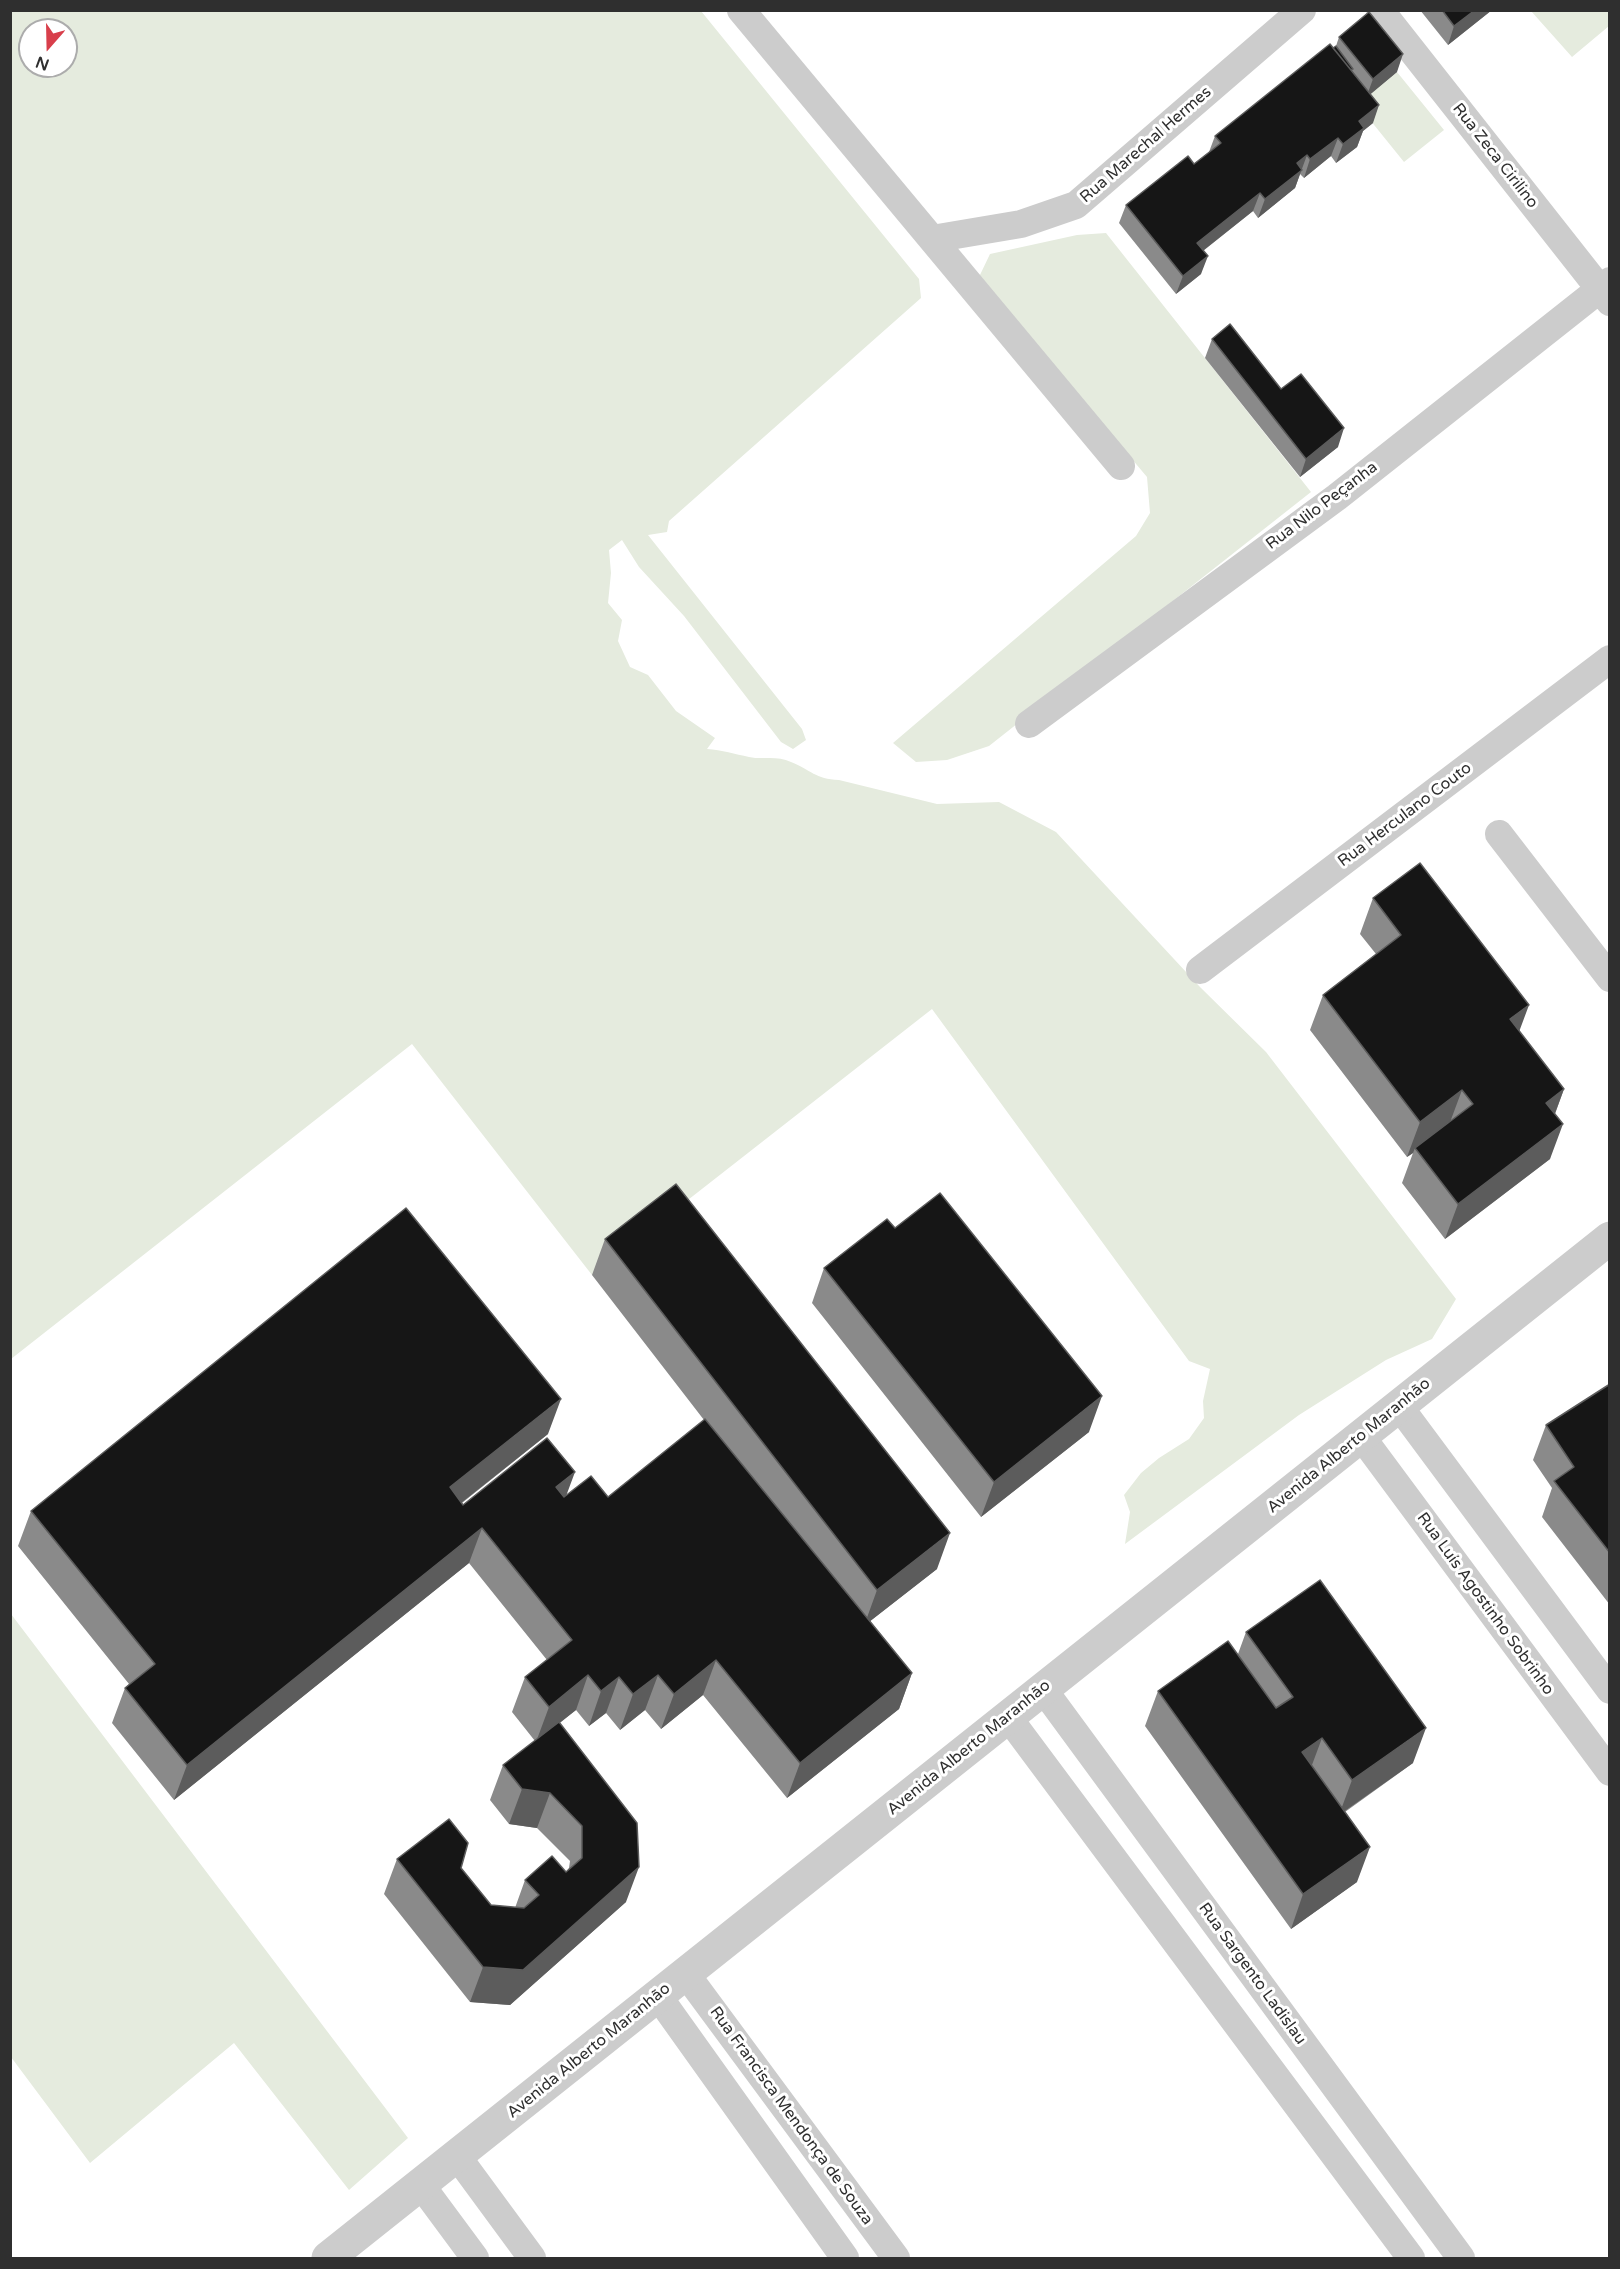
<!DOCTYPE html>
<meta charset="utf-8">
<style>
body{margin:0}
#map{position:relative;width:1620px;height:2269px;overflow:hidden;background:#fff;font-family:"Varela Round",sans-serif}
canvas{display:block}
.frame{position:absolute;inset:0;border:12px solid #2f2f2f;pointer-events:none}
.north{position:absolute;left:18px;top:18px;width:60px;height:60px;box-sizing:border-box;background:#fff;border:2px solid #acacac;border-radius:50%;rotate:200deg;font-size:16px;font-weight:700;line-height:24px;text-align:center;color:#2f2f2f}
.north::after{content:'';display:block;margin:auto;width:21px;height:27px;background:#d83f4b;clip-path:polygon(50% 0,100% 100%,50% 72%,0 100%)}
</style>
<div id="map">
<canvas width="1620" height="2269"></canvas>
<div class="frame"></div>
<div class="north">N</div>
</div>
<script>
const c = document.querySelector('canvas').getContext('2d');
c.lineJoin = 'round';
function fillPath(path, color) { c.fillStyle = color; c.fill(path, 'evenodd'); }
function trace(path, color, width, dash) { c.strokeStyle = color; c.lineWidth = width; c.lineCap = dash ? 'butt' : 'round'; c.setLineDash(dash || []); c.stroke(path); }
function label(font, color, halo, rows, align = 'center') {
  c.font = font + ' "Varela Round",sans-serif'; c.lineWidth = 6; c.setLineDash([]); c.textBaseline = 'middle'; c.strokeStyle = halo; c.fillStyle = color; for (const [text, x, y, turn = 0] of rows) {
    c.save(); c.translate(x, y); c.rotate((+turn || 0) * Math.PI / 180); c.textAlign = isNaN(turn) ? turn : align; if (halo) c.strokeText(text, 0, 0); c.fillText(text, 0, 0); c.restore();
  }
}
const green = new Path2D(`
 M10,11H701L919,279L921,298L669,521L667,532L648,535L802,729L806,740L793,749L781,742L684,616L639,567L622,540L609,550L611,573L608,603L622,620L618,641L630,667L648,675L676,711L715,738L707,749C722,750 735,754 749,757C763,760 777,755 791,762C811,770 815,779 839,780L937,804L999,802L1056,832L1200,987L1266,1052L1456,1299L1432,1339L1386,1360L1299,1415L1125,1544L1130,1512L1124,1495L1141,1473L1159,1458L1189,1439L1204,1418L1203,1401L1210,1369L1189,1361L932,1009L592,1275L412,1044L11,1359ZM30,30H66V66H30Z
 M1531,11H1609V26L1572,57Z
 M1397,72L1444,130L1404,162L1341,84L1366,97Z
 M1106,233L1311,492L989,746L947,760L916,762L893,743L1136,536L1150,513L1147,477L979,277L990,254L1077,235Z
 M11,1614L408,2138L349,2190L234,2043L90,2163L11,2057Z`);
const minor = new Path2D(`
 M741,10L1121,466
 M1380,10L1610,302
 M932,239L1021,224L1076,205L1302,10
 M1029,724L1337,497L1610,281
 M1499,834L1610,978
 M1200,970L1610,659
 M1399,1406L1610,1690
 M1361,1436L1610,1772
 M1043,1689L1461,2258
 M1008,1717L1411,2258
 M686,1974L896,2258
 M658,1996L845,2258
 M457,2156L532,2258
 M421,2185L475,2258`);
const tertiary = new Path2D(`
 M328,2258L1610,1238`);
const wall = new Path2D(`
 M1420,10H1492L1448,45Z
 M1339,37L1397,72L1370,94L1373,123L1363,131L1357,147L1336,163L1331,156L1304,178L1300,174L1295,188L1258,218L1253,211L1203,251L1201,274L1176,294L1119,223L1126,205L1194,164L1209,152L1215,136L1333,48L1336,46Z
 M1212,339L1281,389L1338,447L1300,477L1205,358Z
 M1373,898L1519,1031L1564,1089L1555,1114L1550,1159L1445,1239L1402,1183L1413,1153L1407,1157L1310,1030L1323,995L1376,954L1360,934Z
 M895,1228L1089,1432L981,1517L812,1303L824,1268Z
 M605,1239L937,1569L870,1621L912,1673L899,1709L787,1798L703,1695L661,1729L645,1710L620,1730L606,1713L589,1726L576,1710L559,1723L626,1902L510,2005L470,2002L384,1894L397,1859L461,1868L491,1905L515,1908L525,1880L566,1872L569,1868L570,1861L537,1828L509,1824L490,1800L503,1765L535,1741L512,1712L525,1677L547,1660L469,1563L174,1800L112,1723L125,1688L129,1684L18,1546L31,1511L548,1434L462,1503L463,1505L608,1497L704,1420L592,1275Z
 M1610,1384V1605L1542,1517L1552,1488L1533,1460L1546,1425Z
 M1246,1632L1413,1763L1345,1812L1357,1882L1291,1929L1145,1726L1158,1691L1238,1654Z`);
const shadedWall = new Path2D(`
 M1475,10H1492L1448,45L1454,26Z
 M1403,54L1397,72L1366,98L1373,79Z
 M1379,105L1373,123L1363,131L1357,147L1336,163L1343,144L1359,121Z
 M1338,138L1331,156L1304,178L1310,159Z
 M1307,155L1295,188L1258,218L1265,199L1297,163Z
 M1260,193L1253,211L1190,261L1197,243Z
 M1208,256L1201,274L1176,294L1183,276Z
 M1344,428L1338,447L1300,477L1306,459Z
 M1529,1005L1516,1040L1510,1019Z
 M1564,1089L1551,1124L1546,1103Z
 M1462,1090L1449,1125L1415,1148L1413,1153L1407,1157L1420,1122Z
 M1563,1124L1550,1159L1445,1239L1458,1204Z
 M1102,1396L1089,1432L981,1517L994,1482Z
 M561,1399L548,1434L437,1522L450,1487Z
 M575,1472L562,1507L556,1487Z
 M482,1528L469,1563L174,1800L187,1765Z
 M950,1533L937,1569L864,1626L877,1590Z
 M716,1660L703,1695L661,1729L674,1694Z
 M912,1673L899,1709L787,1798L800,1763Z
 M588,1675L576,1710L536,1742L549,1707Z
 M658,1675L645,1710L620,1730L633,1694Z
 M619,1677L606,1713L589,1726L601,1691Z
 M1426,1728L1413,1763L1339,1815L1352,1780Z
 M1322,1738L1309,1773L1302,1752Z
 M522,1789L550,1793L537,1828L509,1824Z
 M1370,1847L1357,1882L1291,1929L1303,1894Z
 M639,1867L626,1902L510,2005L470,2002L483,1967Z`);
const building = new Path2D(`
 M1442,10H1475L1454,26Z
 M1369,12L1403,54L1373,79L1339,37Z
 M1330,44L1379,105L1359,121L1364,128L1343,144L1338,138L1310,159L1307,155L1297,163L1302,170L1265,199L1260,193L1197,243L1208,256L1183,276L1126,205L1188,156L1194,164L1221,143L1215,136Z
 M1336,46L1353,69L1351,70L1333,48Z
 M1230,324L1281,389L1301,374L1344,428L1306,459L1212,339Z
 M1420,863L1529,1005L1510,1019L1564,1089L1546,1103L1563,1124L1458,1204L1415,1148L1473,1104L1462,1090L1420,1122L1323,995L1401,935L1373,898Z
 M676,1184L950,1533L877,1590L605,1239Z
 M940,1193L1102,1396L994,1482L824,1268L887,1219L895,1228Z
 M406,1208L561,1399L450,1487L463,1505L547,1438L575,1472L556,1487L564,1497L591,1476L608,1497L705,1419L912,1673L800,1763L716,1660L674,1694L658,1675L633,1694L619,1677L601,1691L588,1675L549,1707L525,1677L572,1640L482,1528L187,1765L125,1688L155,1664L31,1511Z
 M1610,1384V1553L1554,1481L1574,1467L1546,1425Z
 M1320,1580L1426,1728L1352,1780L1322,1738L1302,1752L1370,1847L1303,1894L1158,1691L1228,1641L1276,1708L1293,1697L1246,1632Z
 M559,1722L637,1823L639,1867L523,1970L483,1967L397,1859L449,1819L468,1843L461,1868L491,1905L524,1908L539,1895L525,1880L552,1856L566,1872L582,1858V1826L550,1793L522,1789L503,1765Z`);
const streetNames = [
 ["Rua Marechal Hermes",1146,145,-41],
 ["Rua Zeca Cirilino",1495,156,52],
 ["Rua Nilo Peçanha",1322,506,-37],
 ["Rua Herculano Couto",1405,815,-37],
 ["Avenida Alberto Maranhão",1349,1446,-39],
 ["Rua Luís Agostinho Sobrinho",1485,1604,54],
 ["Avenida Alberto Maranhão",969,1748,-39],
 ["Rua Sargento Ladislau",1252,1974,54],
 ["Avenida Alberto Maranhão",589,2051,-39],
 ["Rua Francisca Mendonça de Souza",791,2116,54]
];
fillPath(green, '#e5ebde');
trace(minor, '#ccc', 28);
trace(tertiary, '#ccc', 33);
fillPath(wall, '#8a8a8a');
fillPath(shadedWall, '#5c5c5c');
fillPath(building, '#161616');
trace(building, '#5c5c5c', 1.5);
label('16px', '#2f2f2f', '#fff', streetNames);
</script>
